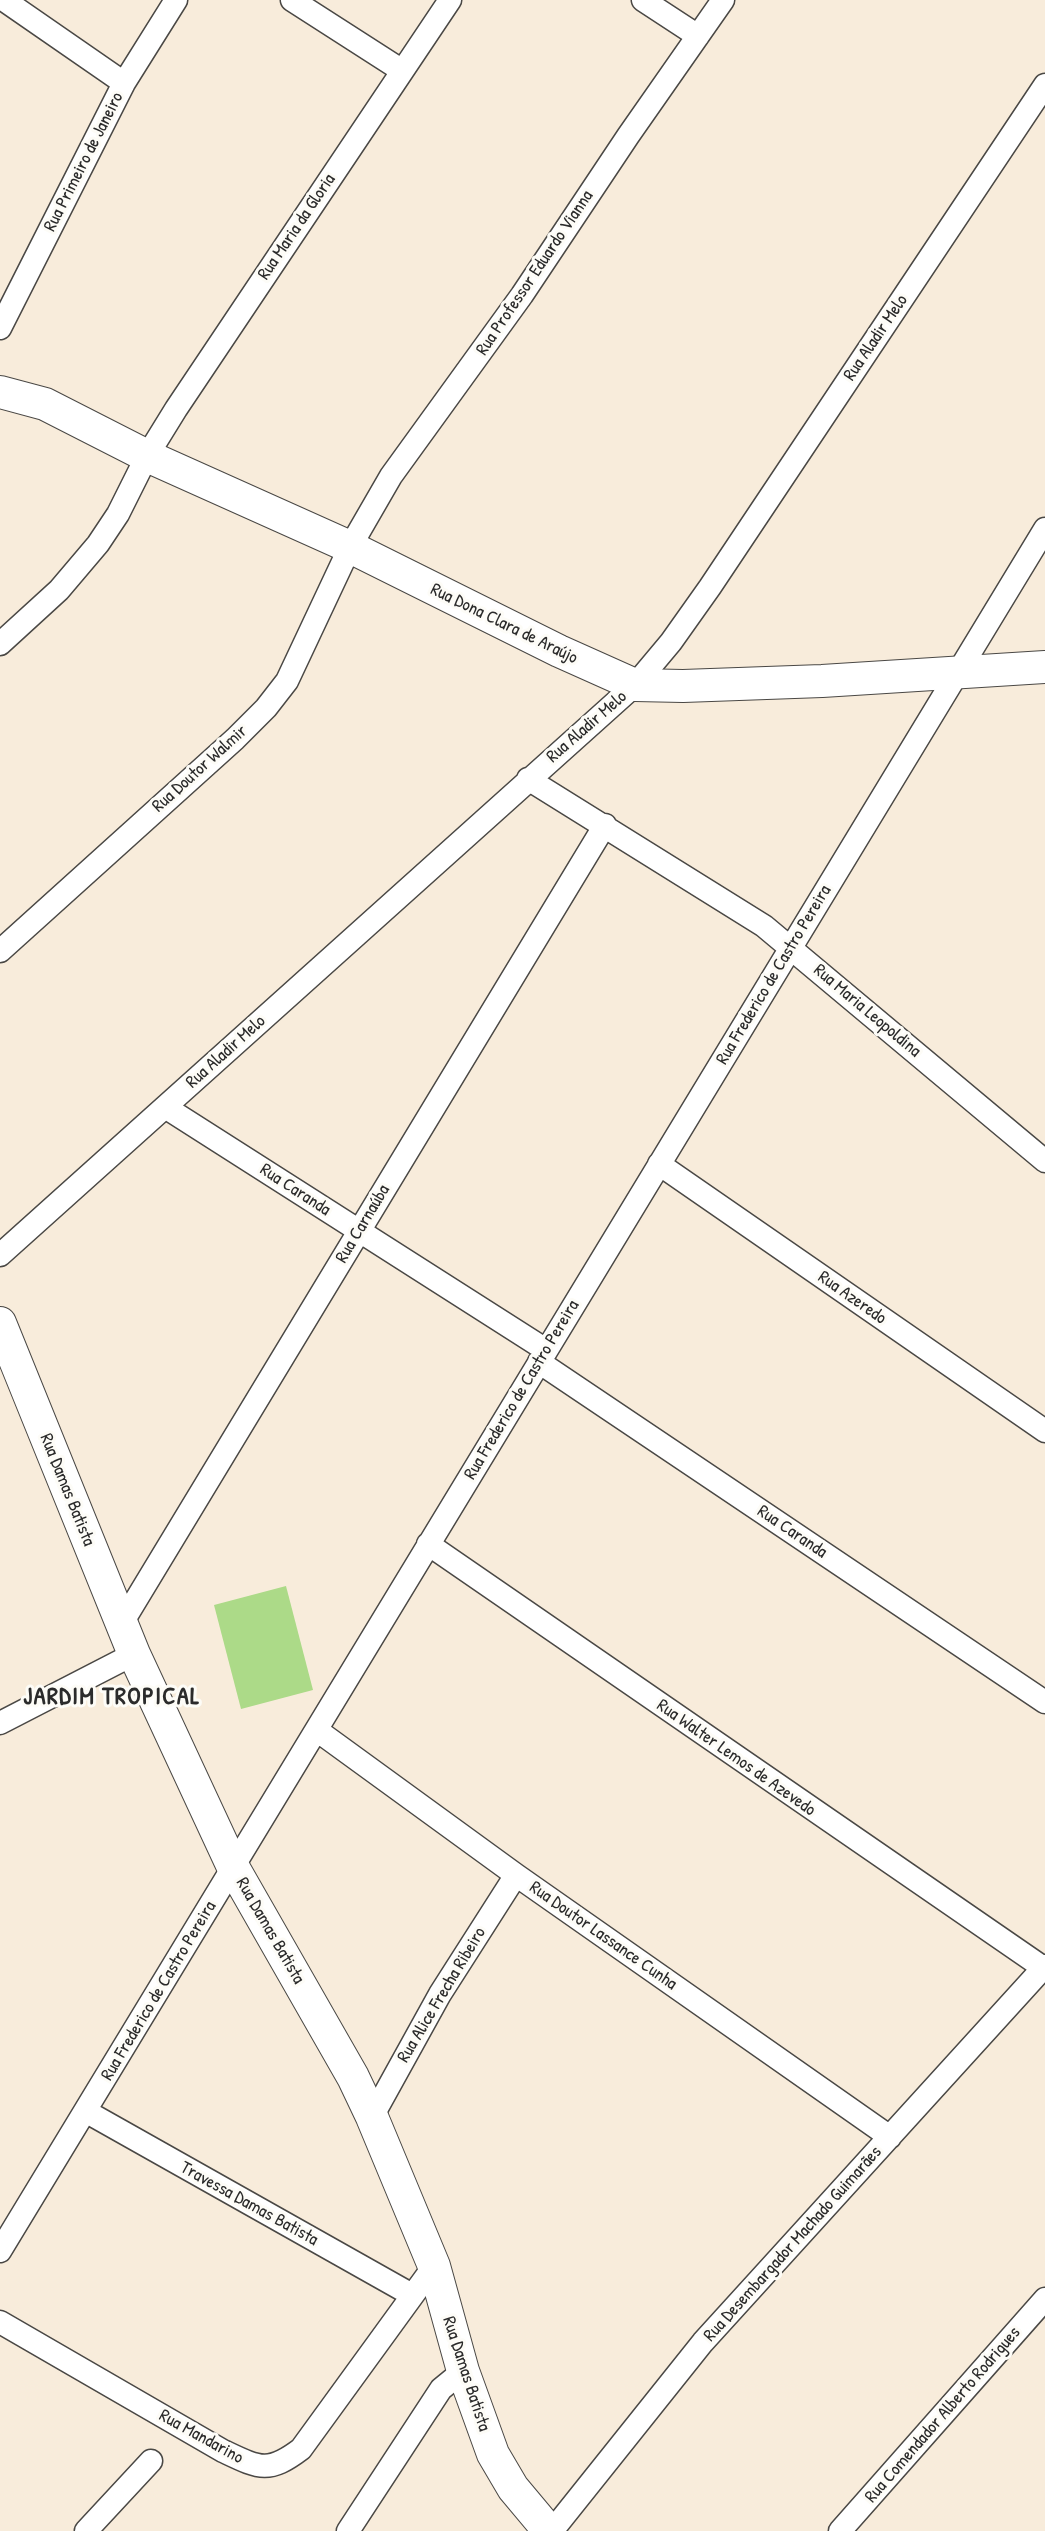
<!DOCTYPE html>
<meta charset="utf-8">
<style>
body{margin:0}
canvas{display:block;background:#f8ecdb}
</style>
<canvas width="1045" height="2531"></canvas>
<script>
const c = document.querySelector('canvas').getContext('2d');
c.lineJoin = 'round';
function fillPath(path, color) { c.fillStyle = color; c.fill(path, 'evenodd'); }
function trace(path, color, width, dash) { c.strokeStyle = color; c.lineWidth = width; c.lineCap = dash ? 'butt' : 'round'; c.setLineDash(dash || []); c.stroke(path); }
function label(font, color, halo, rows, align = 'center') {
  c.font = font + ' "Patrick Hand",sans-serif'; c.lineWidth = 6; c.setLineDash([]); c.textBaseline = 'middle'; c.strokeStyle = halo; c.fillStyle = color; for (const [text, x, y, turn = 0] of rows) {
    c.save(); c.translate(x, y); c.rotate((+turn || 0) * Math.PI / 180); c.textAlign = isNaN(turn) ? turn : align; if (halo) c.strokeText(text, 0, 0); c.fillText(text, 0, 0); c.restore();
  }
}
const green = new Path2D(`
 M286,1586L313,1690L241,1709L214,1605Z`);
const street = new Path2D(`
 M4,0L124,83
 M292,0L401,70
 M643,0L698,36
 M0,328L124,83L176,0
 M0,644L59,590L98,544L118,514L147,456L176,409L450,0
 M528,779L764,926L1045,1161
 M0,951L235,739L266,708L287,681L350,547L391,476L522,295L628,136L723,0
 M165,1107L546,1350
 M659,1164L1045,1431
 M0,1255L635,685L671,642L710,587L1045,85
 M539,1362L1045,1702
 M428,1544L1045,1969
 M122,1623L605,825
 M0,1723L134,1654
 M318,1731L516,1875L890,2137
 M87,2112L412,2295
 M372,2117L440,1994L516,1875
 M0,2251L1045,529
 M0,2322L223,2451C259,2468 268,2474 301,2449L434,2266
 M86,2531L151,2461
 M348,2531L441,2389L463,2371
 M552,2531L703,2342L1045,1966
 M840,2531L1045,2299`);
const secondary = new Path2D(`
 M0,392L45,404L147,456L350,547L559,651L635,685L683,686L822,681L1045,667
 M0,1323L134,1654L233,1867L353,2077L372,2117L434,2266L463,2371L493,2454L513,2488L549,2531`);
const streetNames = [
 ["Rua Primeiro de Janeiro",84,162,-63],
 ["Rua Maria da Gloria",297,227,-56],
 ["Rua Professor Eduardo Vianna",535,273,-56],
 ["Rua Aladir Melo",876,338,-56],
 ["Rua Dona Clara de Araújo",504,624,26],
 ["Rua Aladir Melo",587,727,-41],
 ["Rua Doutor Walmir",200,769,-42],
 ["Rua Frederico de Castro Pereira",774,975,-59],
 ["Rua Maria Leopoldina",867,1011,40],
 ["Rua Aladir Melo",226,1052,-42],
 ["Rua Caranda",295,1190,33],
 ["Rua Carnaúba",363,1224,-59],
 ["Rua Azeredo",852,1298,35],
 ["Rua Frederico de Castro Pereira",522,1390,-59],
 ["Rua Damas Batista",67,1490,68],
 ["Rua Caranda",792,1532,34],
 ["Rua Walter Lemos de Azevedo",736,1758,35],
 ["Rua Damas Batista",270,1931,60],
 ["Rua Doutor Lassance Cunha",603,1936,35],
 ["Rua Frederico de Castro Pereira",159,1991,-59],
 ["Rua Alice Frecha Ribeiro",442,1995,-59],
 ["Travessa Damas Batista",249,2204,29],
 ["Rua Desembargador Machado Guimarães",793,2244,-48],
 ["Rua Damas Batista",466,2374,72],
 ["Rua Comendador Alberto Rodrigues",943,2415,-49],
 ["Rua Mandarino",201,2437,29]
];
const districtNames = [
 ["JARDIM TROPICAL",112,1698]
];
fillPath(green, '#acda88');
trace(street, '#4a4845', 25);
trace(secondary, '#4a4845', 34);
trace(street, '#fff', 22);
trace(secondary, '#fff', 32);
label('18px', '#2b2b2b', '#fdfcf7', streetNames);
c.letterSpacing = '1.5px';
label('bold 24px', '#2b2b2b', '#fdfcf7', districtNames);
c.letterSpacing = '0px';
</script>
